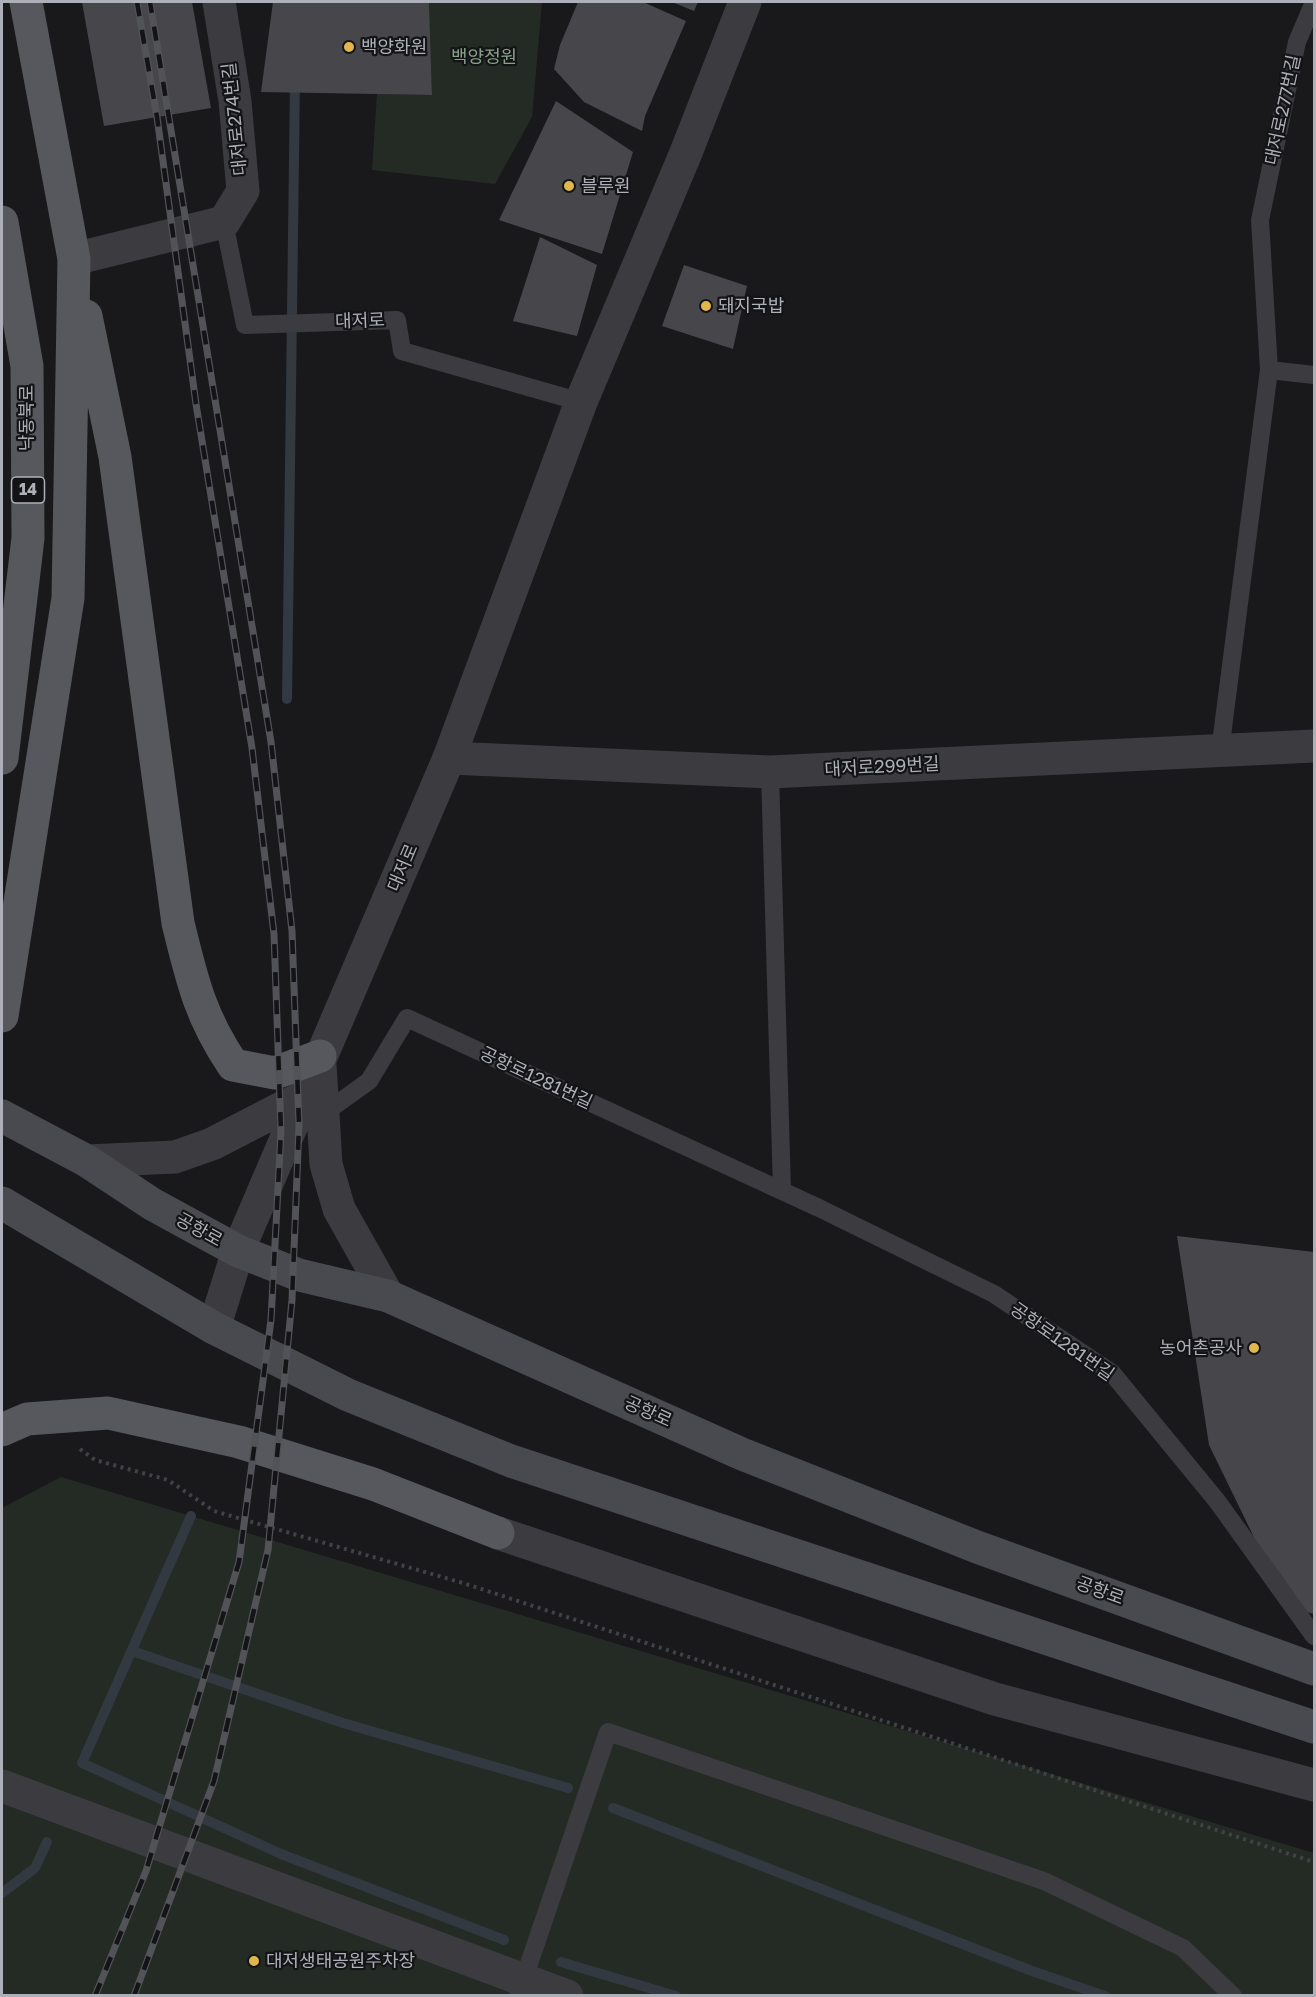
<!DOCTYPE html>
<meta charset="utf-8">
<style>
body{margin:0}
#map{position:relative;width:1316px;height:1997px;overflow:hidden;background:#19191b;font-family:"Golos Text",sans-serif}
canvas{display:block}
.frame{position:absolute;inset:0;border:3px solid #adb0b9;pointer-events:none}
</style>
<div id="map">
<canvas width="1316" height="1997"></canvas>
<div class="frame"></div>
</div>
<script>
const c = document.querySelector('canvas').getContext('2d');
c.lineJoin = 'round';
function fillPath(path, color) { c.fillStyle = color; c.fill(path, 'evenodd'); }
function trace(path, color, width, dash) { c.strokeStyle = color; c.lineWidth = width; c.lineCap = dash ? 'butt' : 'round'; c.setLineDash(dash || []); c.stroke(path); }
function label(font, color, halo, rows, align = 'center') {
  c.font = font + ' "Golos Text","Noto Sans KR",sans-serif'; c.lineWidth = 4.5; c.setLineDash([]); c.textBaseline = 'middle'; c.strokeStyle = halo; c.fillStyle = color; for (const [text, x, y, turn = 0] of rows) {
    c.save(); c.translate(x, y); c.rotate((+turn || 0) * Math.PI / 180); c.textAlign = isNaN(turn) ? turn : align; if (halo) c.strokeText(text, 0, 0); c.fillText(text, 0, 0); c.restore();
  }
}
const green = new Path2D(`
 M429,2H542L532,117L495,184L372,170L377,94L432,95Z
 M61,1477L1314,1853V1995L2,1996V1508Z`);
const stream = new Path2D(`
 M287,699L295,80
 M191,1516L82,1763L281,1854L504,1940
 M132,1651L343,1723L568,1788
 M613,1808L1032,1971L1105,1996
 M2,1893L35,1868L47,1842
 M561,1962L676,1996`);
const building = new Path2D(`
 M82,2H192L211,108L104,126Z
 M273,2H429L432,95L261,92Z
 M578,2H643L686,21L645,116L642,131L584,102L554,69L560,45Z
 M672,2H698L694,11Z
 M556,101L633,152L602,254L499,220Z
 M540,237L597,265L577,336L513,321Z
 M684,265L747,286L733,349L662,326Z
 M1177,1236L1314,1252V1614L1288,1607L1209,1445Z`);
const path = new Path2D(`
 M80,1449L95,1460L168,1480L214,1511L463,1583L1314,1862`);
const service = new Path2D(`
 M224,222L245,325L397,320L402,351L581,402
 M1269,370L1314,375
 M1220,751L1269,370L1260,220L1297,42L1314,2
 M770,772L782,1191
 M323,1114L369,1081L407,1018L819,1208L994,1294L1112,1373L1217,1501L1314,1636
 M518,1996L608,1732L1044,1881L1183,1948L1233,1996`);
const minor = new Path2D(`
 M74,259L224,222L243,191L235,101L219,2
 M449,758L770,772L1314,746
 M2,1786L567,1996`);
const tertiary = new Path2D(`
 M320,1064L326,1164L339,1209L388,1296
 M87,1161L175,1157L212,1144L303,1097
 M214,1328L238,1251L449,758L581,402L685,155L745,2
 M498,1533L995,1699L1314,1785`);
const secondary = new Path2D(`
 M2,1116L87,1161L152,1204L238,1251L299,1275L388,1296L742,1454L977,1547L1314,1669
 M2,1203L214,1328L348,1395L511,1461L1314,1727`);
const primary = new Path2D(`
 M2,222L27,366L28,538L2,758
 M86,316L115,457L178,923C192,980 200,1016 233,1065L275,1073L320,1056
 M2,1016L68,598L74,259L26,2
 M2,1430L27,1419L108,1413L239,1442L373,1484L498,1533`);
const rail = new Path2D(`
 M95,1996L146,1871L239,1562L271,1320L281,1131L274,934L252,748L196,404L157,117L137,2
 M134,1996L214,1781L268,1550L292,1300L299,1125L292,931L271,742L150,2`);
const markers = [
 [349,47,6,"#dfb74d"],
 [569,186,6,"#dfb74d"],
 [706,306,6,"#dfb74d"],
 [1254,1348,6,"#dfb74d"],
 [254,1961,6,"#dfb74d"]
];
const shields = [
 [28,490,33]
];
const shieldNames = [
 ["14",28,490]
];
const poiNames = [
 ["백양화원",361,47],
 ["블루원",581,186],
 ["돼지국밥",718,306],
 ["농어촌공사",1242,1348,"right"],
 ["대저생태공원주차장",266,1961]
];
const parkNames = [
 ["백양정원",484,57]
];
const streetNames = [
 ["대저로277번길",1283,110,-78],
 ["대저로274번길",235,119,-96],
 ["대저로",360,321,-2],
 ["낙동북로",27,418,-90],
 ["대저로299번길",882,767,-3],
 ["대저로",403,868,-67],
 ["공항로1281번길",536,1078,25],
 ["공항로",199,1230,29],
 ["공항로1281번길",1062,1342,35],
 ["공항로",648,1412,24],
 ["공항로",1100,1591,20]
];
fillPath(green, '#242b25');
trace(stream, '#323940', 10);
fillPath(building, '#47464b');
trace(path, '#414247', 4, [3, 4.5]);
trace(service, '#3b3b40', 18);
trace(minor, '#3b3b40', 33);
trace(tertiary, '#3b3b40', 33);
trace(secondary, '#494a4f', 33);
trace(primary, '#57585e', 33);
trace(rail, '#525358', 7);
trace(rail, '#141416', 4.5, [14]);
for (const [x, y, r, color] of markers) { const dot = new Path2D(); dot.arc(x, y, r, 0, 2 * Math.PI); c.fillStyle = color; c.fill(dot); trace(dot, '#141416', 2); }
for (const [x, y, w] of shields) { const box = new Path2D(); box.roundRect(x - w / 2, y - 13, w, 26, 4.5); c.fillStyle = '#141416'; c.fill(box); trace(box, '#adb0b9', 1.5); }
label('bold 16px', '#adb0b9', null, shieldNames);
label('18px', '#adb0b9', '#141416', poiNames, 'left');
label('18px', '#86a28a', '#141416', parkNames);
label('18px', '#adb0b9', '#141416', streetNames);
</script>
